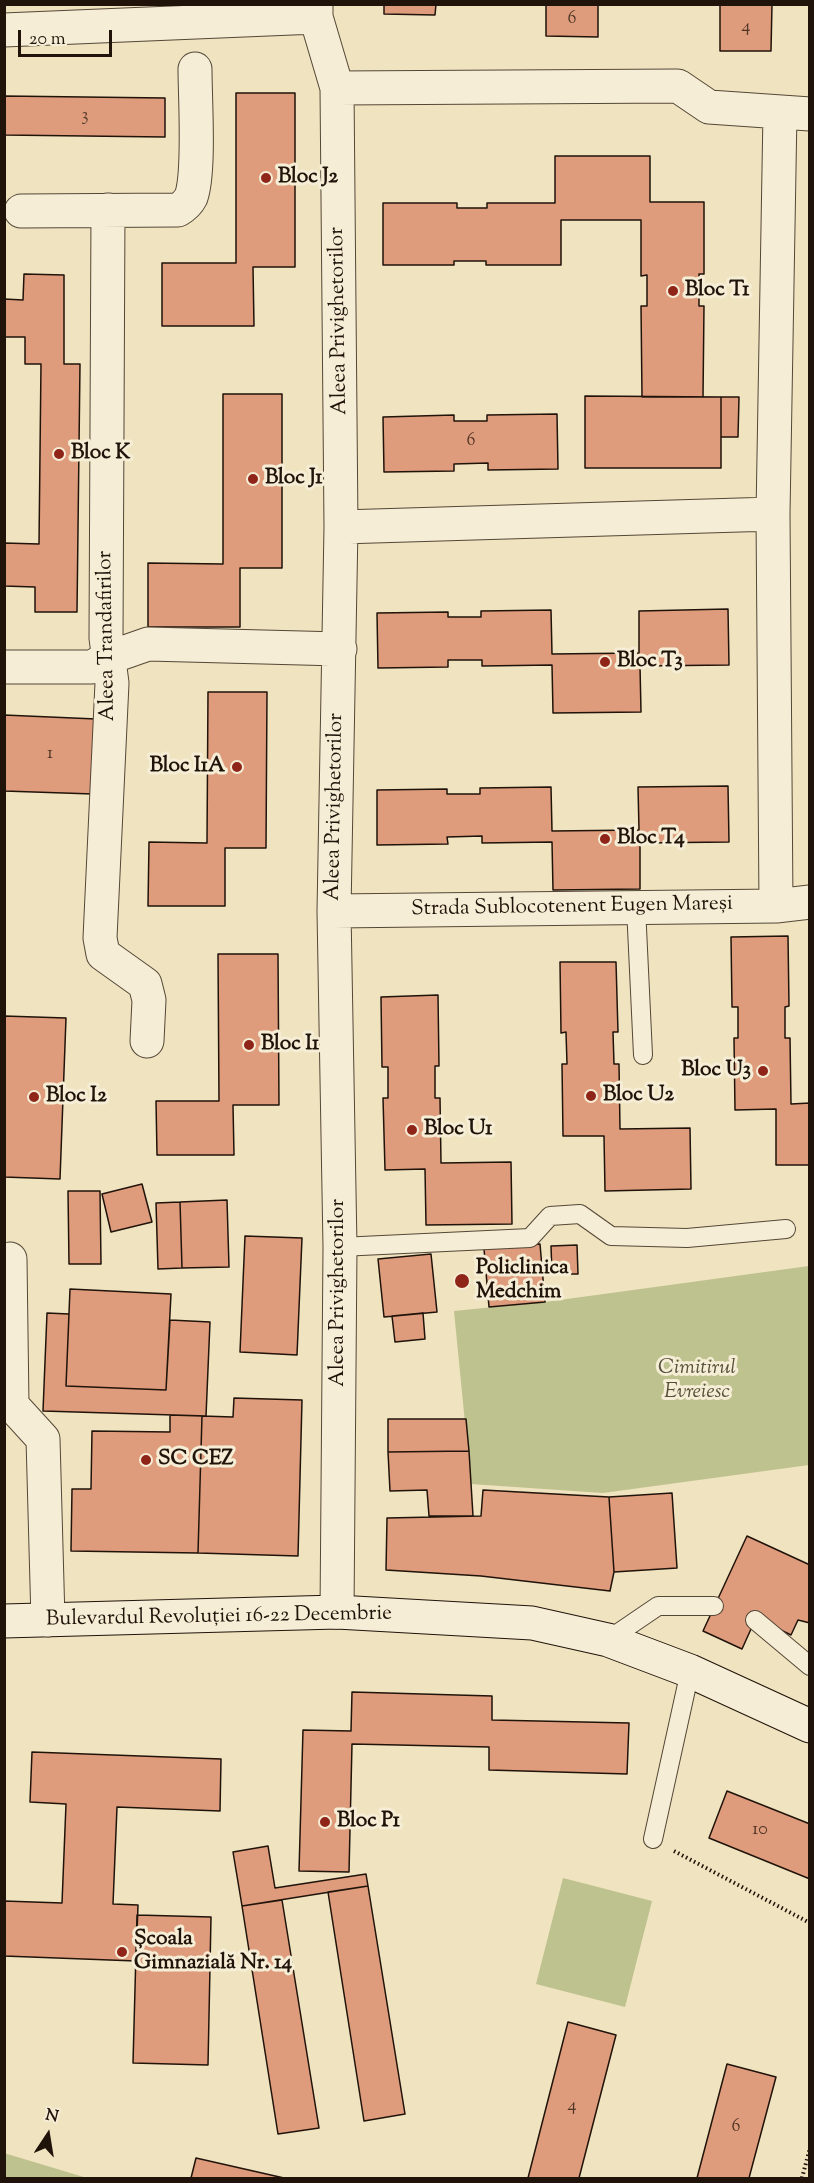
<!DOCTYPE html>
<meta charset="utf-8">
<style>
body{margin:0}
#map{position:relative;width:814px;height:2183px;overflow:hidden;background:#f0e3bf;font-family:"Sorts Mill Goudy",serif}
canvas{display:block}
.frame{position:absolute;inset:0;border:6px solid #20130a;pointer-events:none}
.north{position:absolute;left:18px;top:2105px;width:60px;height:60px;-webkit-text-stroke:4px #f5edd5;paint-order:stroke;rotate:12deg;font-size:16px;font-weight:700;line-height:24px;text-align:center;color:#20130a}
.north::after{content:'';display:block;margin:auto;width:21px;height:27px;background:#20130a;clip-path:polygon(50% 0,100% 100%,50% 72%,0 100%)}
.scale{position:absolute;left:18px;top:30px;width:94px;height:27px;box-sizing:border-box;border:3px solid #20130a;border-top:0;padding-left:8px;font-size:18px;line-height:21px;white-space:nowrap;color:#20130a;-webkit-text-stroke:4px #f5edd5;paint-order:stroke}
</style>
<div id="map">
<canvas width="814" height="2183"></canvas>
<div class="frame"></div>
<div class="north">N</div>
<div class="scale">20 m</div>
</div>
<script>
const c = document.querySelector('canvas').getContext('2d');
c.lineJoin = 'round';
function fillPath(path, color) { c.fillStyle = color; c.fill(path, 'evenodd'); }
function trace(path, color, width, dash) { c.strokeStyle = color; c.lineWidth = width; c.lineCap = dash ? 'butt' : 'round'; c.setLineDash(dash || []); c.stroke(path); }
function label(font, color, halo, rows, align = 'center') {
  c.font = font + ' "Sorts Mill Goudy",serif'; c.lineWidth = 6; c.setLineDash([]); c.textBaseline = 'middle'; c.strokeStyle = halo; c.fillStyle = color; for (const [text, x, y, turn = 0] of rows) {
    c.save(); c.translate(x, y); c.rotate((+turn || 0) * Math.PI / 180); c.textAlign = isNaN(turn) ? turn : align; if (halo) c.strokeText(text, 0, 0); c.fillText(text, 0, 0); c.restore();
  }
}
const green = new Path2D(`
 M809,1266V1465L603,1493L471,1484L454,1311L545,1302Z
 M563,1878L652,1901L625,2007L536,1984Z
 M4,2153L87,2178H5Z`);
const building = new Path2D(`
 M384,4H436L435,15L384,14Z
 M546,4H598V37L546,36Z
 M720,4H772L771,51H720Z
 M236,93H295V267H253L254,326H162V263H236Z
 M4,96L165,98V137L4,135Z
 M555,156H650V202H704V274H699V306H704L703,397H642L641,306H647V275L641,276V220H561V265H486V261H454V265H383V203H457V208H487V203H555Z
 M24,274L64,275V364H80L77,612H35V587L4,586V543L39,544L41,364H25V337H4V299L23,300Z
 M223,394H282V568H240V627H148V563L223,564Z
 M585,396L721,397V468H585Z
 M721,397H739L738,437H721Z
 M557,414L558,469L488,470V463L454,464V471L384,472L383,417L454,415V421H487V415Z
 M728,609L729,665L640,666L641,712L553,713L552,665L482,666V660H448V667L378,668L377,613L448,612V617H481V611L551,610L552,654L639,653V611Z
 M208,692H267L266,848H225V906H148L149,842L207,843Z
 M4,715L96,719L93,794L4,791Z
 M728,786L729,842L640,843V889L553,890L552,842L482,843V836L447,837L448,844L377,845V790L447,789V794H480V788L551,787L552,831L639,830L638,787Z
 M788,936L789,1006L785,1007V1038H790L791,1104L810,1103V1165H776V1109L735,1110L734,1038H738V1007H732L731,937Z
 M218,954H278L279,1105H233L234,1155H157L156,1101H219Z
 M560,962H616L618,1032H613L614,1064H619L620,1129L690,1128L691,1189L605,1191L604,1136H563L562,1064H567L566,1032L561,1033Z
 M438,995L439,1066H435V1098H440L441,1163L511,1162L512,1224L426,1225L425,1169L385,1170L383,1098H388V1067H382L381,997Z
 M4,1016L66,1018L60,1179L4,1177Z
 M142,1184L152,1222L111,1232L102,1194Z
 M68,1191H100L101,1264H69Z
 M227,1200L229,1267L182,1268L180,1202Z
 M180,1202L182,1268L158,1269L156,1203Z
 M245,1236L302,1238L297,1355L240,1352Z
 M540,1244L545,1302L489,1307L484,1249Z
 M577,1245L578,1274H552L551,1246Z
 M431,1254L437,1312L384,1317L378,1259Z
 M70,1289L171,1294L166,1390L66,1386Z
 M47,1313L69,1314L66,1386L166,1390L170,1320L210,1322L206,1416L43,1411Z
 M423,1313L425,1339L395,1342L392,1316Z
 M234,1398L302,1400L298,1556L198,1553L202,1416L233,1417Z
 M170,1415L202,1416L198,1553L71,1551L72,1489H91L92,1431L170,1432Z
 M388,1419H466L469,1451L388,1452Z
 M469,1451L473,1516H429L427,1490L390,1491L388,1452Z
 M483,1490L609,1497L614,1572L610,1591L481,1576L386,1570L387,1518L481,1516Z
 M672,1493L677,1568L614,1572L609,1497Z
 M747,1536L810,1565V1623L798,1620L791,1635L756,1618L742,1649L703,1631Z
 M352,1692L492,1696V1720L629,1723L627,1774L489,1770V1747L352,1744L349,1872L299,1871L303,1730L351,1731Z
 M32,1752L221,1759L220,1811L117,1807L113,1904L138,1905L136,1961L4,1956V1901L62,1903L66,1804L30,1802Z
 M727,1791L810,1824V1879L709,1838Z
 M268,1846L275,1888L366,1874L368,1886L242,1906L233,1852Z
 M368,1886L405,2114L364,2121L328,1892Z
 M282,1900L319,2128L278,2134L242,1906Z
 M137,1915L211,1917L208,2065L133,2063Z
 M568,2022L616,2035L579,2178H528Z
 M727,2064L776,2077L749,2178H697Z
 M196,2158L284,2178H191Z`);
const path = new Path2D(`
 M674,1851L810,1923
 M802,2178L810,2148`);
const lane = new Path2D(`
 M636,907L643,1055
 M340,1247L530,1238L550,1216L580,1214L611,1236L687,1238L786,1229
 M755,1620L810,1666
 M608,1640L658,1606H714
 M653,1839L690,1671`);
const street = new Path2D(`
 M316,4V17L337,88L341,527L334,911L340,1247L337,1612
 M4,30L316,17
 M337,88L678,86L709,107L810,114
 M108,210L106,638L112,683L100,938L103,954L145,984L149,1000L147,1041
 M21,211L178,210C183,207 188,203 191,197C200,173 195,98 195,69
 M773,514L780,112
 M341,527L773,514L776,906
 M4,667H92L108,658L148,644L340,649
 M334,911L776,906L810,902
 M10,1259L12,1405
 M4,1404L12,1405L43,1439L48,1620`);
const secondary = new Path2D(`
 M4,1621L337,1612L532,1623L608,1640L690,1671L810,1726`);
const markers = [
 [266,178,6,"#8f2418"],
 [673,291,6,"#8f2418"],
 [59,454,6,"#8f2418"],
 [253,479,6,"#8f2418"],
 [605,662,6,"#8f2418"],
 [237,767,6,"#8f2418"],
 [605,839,6,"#8f2418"],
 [249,1045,6,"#8f2418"],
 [763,1071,6,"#8f2418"],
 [591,1096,6,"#8f2418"],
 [34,1097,6,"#8f2418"],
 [412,1130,6,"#8f2418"],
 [462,1281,8,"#8f2418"],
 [146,1460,6,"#8f2418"],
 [325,1822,6,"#8f2418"],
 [122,1952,6,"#8f2418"]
];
const numberNames = [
 ["6",572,20],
 ["4",746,28],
 ["3",85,117],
 ["6",471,442],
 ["1",50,755],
 ["10",760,1831],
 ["4",572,2107],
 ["6",736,2128]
];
const poiNames = [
 ["Bloc J2",278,178],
 ["Bloc T1",685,291],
 ["Bloc K",71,454],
 ["Bloc J1",265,479],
 ["Bloc T3",617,662],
 ["Bloc I1A",225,767,"right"],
 ["Bloc T4",617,839],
 ["Bloc I1",261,1045],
 ["Bloc U3",751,1071,"right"],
 ["Bloc U2",603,1096],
 ["Bloc I2",46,1097],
 ["Bloc U1",424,1130],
 ["Policlinica",476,1269],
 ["Medchim",476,1293],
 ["SC CEZ",158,1460],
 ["Bloc P1",337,1822],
 ["Școala",134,1940],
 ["Gimnazială Nr. 14",134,1964]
];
const streetNames = [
 ["Aleea Privighetorilor",340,321,-91],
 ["Aleea Trandafirilor",108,636,-91],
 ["Aleea Privighetorilor",336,807,-89],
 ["Strada Sublocotenent Eugen Mareși",572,908,-1],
 ["Aleea Privighetorilor",339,1293,-90],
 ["Bulevardul Revoluției 16-22 Decembrie",219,1618,-1]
];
const parkNames = [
 ["Cimitirul",697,1369],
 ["Evreiesc",697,1393]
];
fillPath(green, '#bec28f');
fillPath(building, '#de9c7c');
trace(building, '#20130a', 1.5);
trace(lane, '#544737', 20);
trace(street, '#544737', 35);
trace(secondary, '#20130a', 35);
trace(path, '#20130a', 4, [1.5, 3]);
trace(lane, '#f5edd5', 18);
trace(street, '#f5edd5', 33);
trace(secondary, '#f5edd5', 33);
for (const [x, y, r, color] of markers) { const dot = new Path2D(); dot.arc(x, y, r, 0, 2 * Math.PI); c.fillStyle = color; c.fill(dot); trace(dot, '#f5edd5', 2); }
label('18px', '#503526', null, numberNames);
label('bold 21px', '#20130a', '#f5edd5', poiNames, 'left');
label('21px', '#20130a', '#f5edd5', streetNames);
label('italic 21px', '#575039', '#f5edd5', parkNames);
</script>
